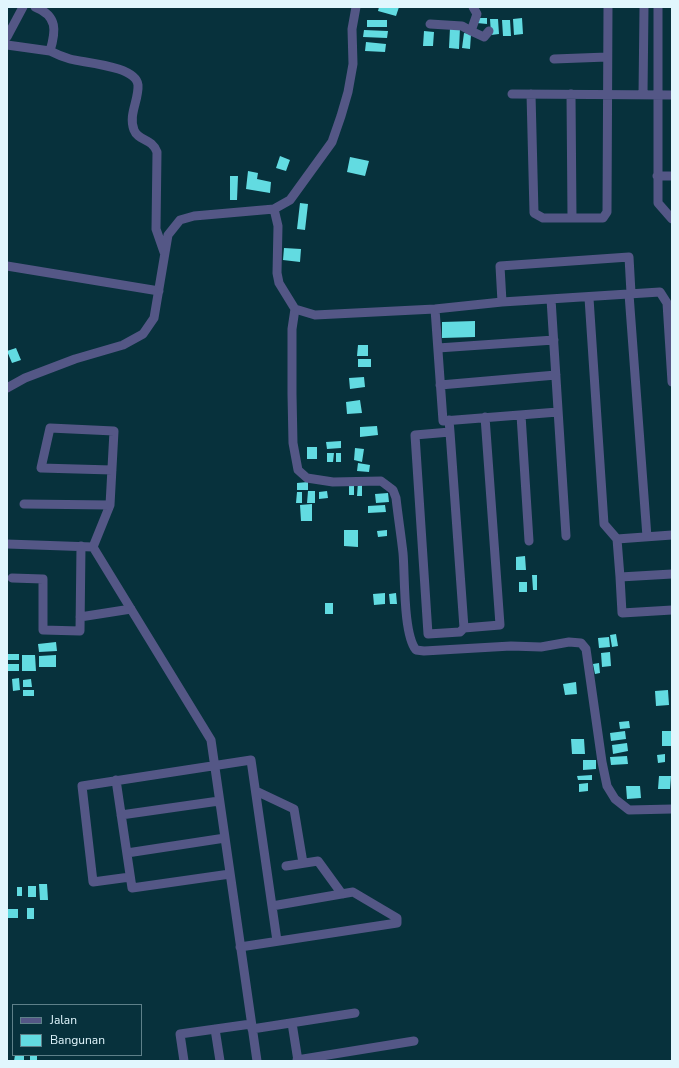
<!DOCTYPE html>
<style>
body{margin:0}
#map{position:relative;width:679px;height:1068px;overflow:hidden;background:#07313c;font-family:"Nunito Sans",sans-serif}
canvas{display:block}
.frame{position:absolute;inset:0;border:8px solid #e1f6fd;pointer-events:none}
.legend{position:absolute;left:12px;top:1004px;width:130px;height:52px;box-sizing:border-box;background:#07313c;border:1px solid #5e8089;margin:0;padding:5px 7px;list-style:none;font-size:12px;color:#e1f6fd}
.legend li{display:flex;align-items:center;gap:8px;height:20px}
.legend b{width:20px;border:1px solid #5e8089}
</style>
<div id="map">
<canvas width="679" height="1068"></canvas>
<div class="frame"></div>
<ul class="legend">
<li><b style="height:5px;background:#545786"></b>Jalan</li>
<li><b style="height:11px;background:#62dbe1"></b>Bangunan</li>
</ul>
</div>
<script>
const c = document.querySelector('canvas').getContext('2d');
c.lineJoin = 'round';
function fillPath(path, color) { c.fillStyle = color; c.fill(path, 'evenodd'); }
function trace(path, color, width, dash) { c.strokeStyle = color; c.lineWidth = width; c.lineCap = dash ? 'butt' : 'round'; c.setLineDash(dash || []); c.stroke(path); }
const building = new Path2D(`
 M379,7H399L396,16L378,11Z
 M478,18H487V24L477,23Z
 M522,18L523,34L514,35L513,19Z
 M490,19H498L499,34L491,35Z
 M367,20H387V27H367Z
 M502,20H510L511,36H503Z
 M450,28H460L459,49L449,48Z
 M364,30L388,31L387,38L363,37Z
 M424,31L434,32L433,46H423Z
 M464,33L471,34L470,49L462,48Z
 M366,42L386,44L385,52L365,51Z
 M280,156L290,160L286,171L276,168Z
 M350,157L369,161L365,176L347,172Z
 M248,171L258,173L257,179L271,182L270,193L246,189Z
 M230,176H238L237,200H230Z
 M300,203L308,204L305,230L297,229Z
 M284,248L301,249L300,262L283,260Z
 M475,321V337L442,338V322Z
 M358,345H368V356H357Z
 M16,348L21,360L12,363L7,351Z
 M358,359H371V367H358Z
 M364,377L365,387L350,389L349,378Z
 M360,400L362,413L347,414L346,402Z
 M377,426L378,435L360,437V427Z
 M341,441V448L327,449L326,442Z
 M307,447H317V459H307Z
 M355,448L364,449L362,462L354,460Z
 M327,453H334L333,462H327Z
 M336,453H341V462H336Z
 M358,463L370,465L369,472L357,471Z
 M308,482V490H297V483Z
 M349,482H354V495H349Z
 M358,482H362V496H357Z
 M308,491H315V503H307Z
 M327,491L328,498L319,499V492Z
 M297,492H302V503H296Z
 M388,493L389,502L376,503L375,494Z
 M312,504V521H301L300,505Z
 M385,505L386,512L368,513V506Z
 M344,530H358V547L344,546Z
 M387,530V536L378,537L377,531Z
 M525,556L526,570H516V557Z
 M532,575H537V590H533Z
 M519,582H527V592H519Z
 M385,593V604L374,605L373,594Z
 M396,593L397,604H390L389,594Z
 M325,603H333V614H325Z
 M616,634L618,646L612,647L610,635Z
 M609,637L610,647L599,648L598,638Z
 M56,642L57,651L39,652L38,644Z
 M610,652L611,666L602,667L601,653Z
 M7,654H19V660H7Z
 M22,655H35L36,671H22Z
 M56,655V667H39V656Z
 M599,663L600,673L595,674L593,664Z
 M7,664H19V671H7Z
 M19,678L20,690L13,691L12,679Z
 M31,679L32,687H23V680Z
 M576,682L577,694L565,695L563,684Z
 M23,690H34V696H23Z
 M668,690L669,705L656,706L655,691Z
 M629,721L630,728L620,729L619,722Z
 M625,731L626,739L611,741L610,733Z
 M662,731H672V746H662Z
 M571,739H584L585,754H572Z
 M627,743L628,751L613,754L612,745Z
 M665,754V762L658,763L657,755Z
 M627,756L628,764L611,765L610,757Z
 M583,760H596V769L583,770Z
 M592,775V780H578L577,776Z
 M659,776H671L670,789H658Z
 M588,783V791L579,792V784Z
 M626,786H640L641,798L627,799Z
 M39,884H47L48,900H40Z
 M28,886H36V897H28Z
 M17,887H22V896H17Z
 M27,908H34V919H27Z
 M7,909H18V918H7Z
 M15,1055H24V1061H14Z
 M30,1055H37V1061H30Z`);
const minor = new Path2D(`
 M658,7V203L672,219
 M430,24L462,26L471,31L477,14L473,7
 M471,31L484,37L489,31
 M7,37L23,7
 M7,45L50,51C56,31 58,16 35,7
 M50,51C56,54 63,57 70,59C85,63 136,66 138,85C139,100 128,115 134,130C138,141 152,138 157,152L156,229L164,252
 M554,59L607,57
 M512,94L672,95
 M531,94L534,213L543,218H603L607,212L608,7
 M571,94L572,218
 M643,95L644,7
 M657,176H672
 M274,209L278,226L277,273L279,283L295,309L315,315L435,309L502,302L660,292L667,303L672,382
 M7,266L159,291
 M629,294L647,537
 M589,298L604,524L617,539
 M551,299L566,536
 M502,302L500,266L629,257L631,293
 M295,309L292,329V394L293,443L298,470L307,478L333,482L381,481L393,490L396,498C398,516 401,535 403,553C405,575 403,634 416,650L424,651L511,646L541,647L569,642L581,643L586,649L602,762L607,786L615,799L629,810L672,809
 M435,309L443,421L558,412
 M438,348L554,340
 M440,385L556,375
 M7,388L25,378L75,359L123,345L143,334L154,318L168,235L180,220L194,216L274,209L290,200L332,142L341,116L348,92L353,64L352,29L356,7
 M521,415L529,541
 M449,420L450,432L415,435L428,634L460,632L464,628L500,625L485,417
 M450,432L464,628
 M24,504L110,505
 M672,535L617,539L620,577L672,574
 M7,544L93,547L211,740L257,1061
 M93,547L110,505L114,431L50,428L41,468L112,470
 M620,577L622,613L672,610
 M12,578L43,579V630L80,631L81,546
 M80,617L131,609
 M116,780L132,888L230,874
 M256,791L294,809L303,863
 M121,815L219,801
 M127,853L225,838
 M286,866L318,861L342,894
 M130,877L93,882L82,786L251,760L277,941
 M240,947L397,923V918L353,892L272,906
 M292,1023L298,1061
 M215,1029L220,1061
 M252,1029L355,1013
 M297,1060L414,1041
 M184,1061L180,1034L251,1024`);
fillPath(building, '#62dbe1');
trace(minor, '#545786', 9);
</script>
